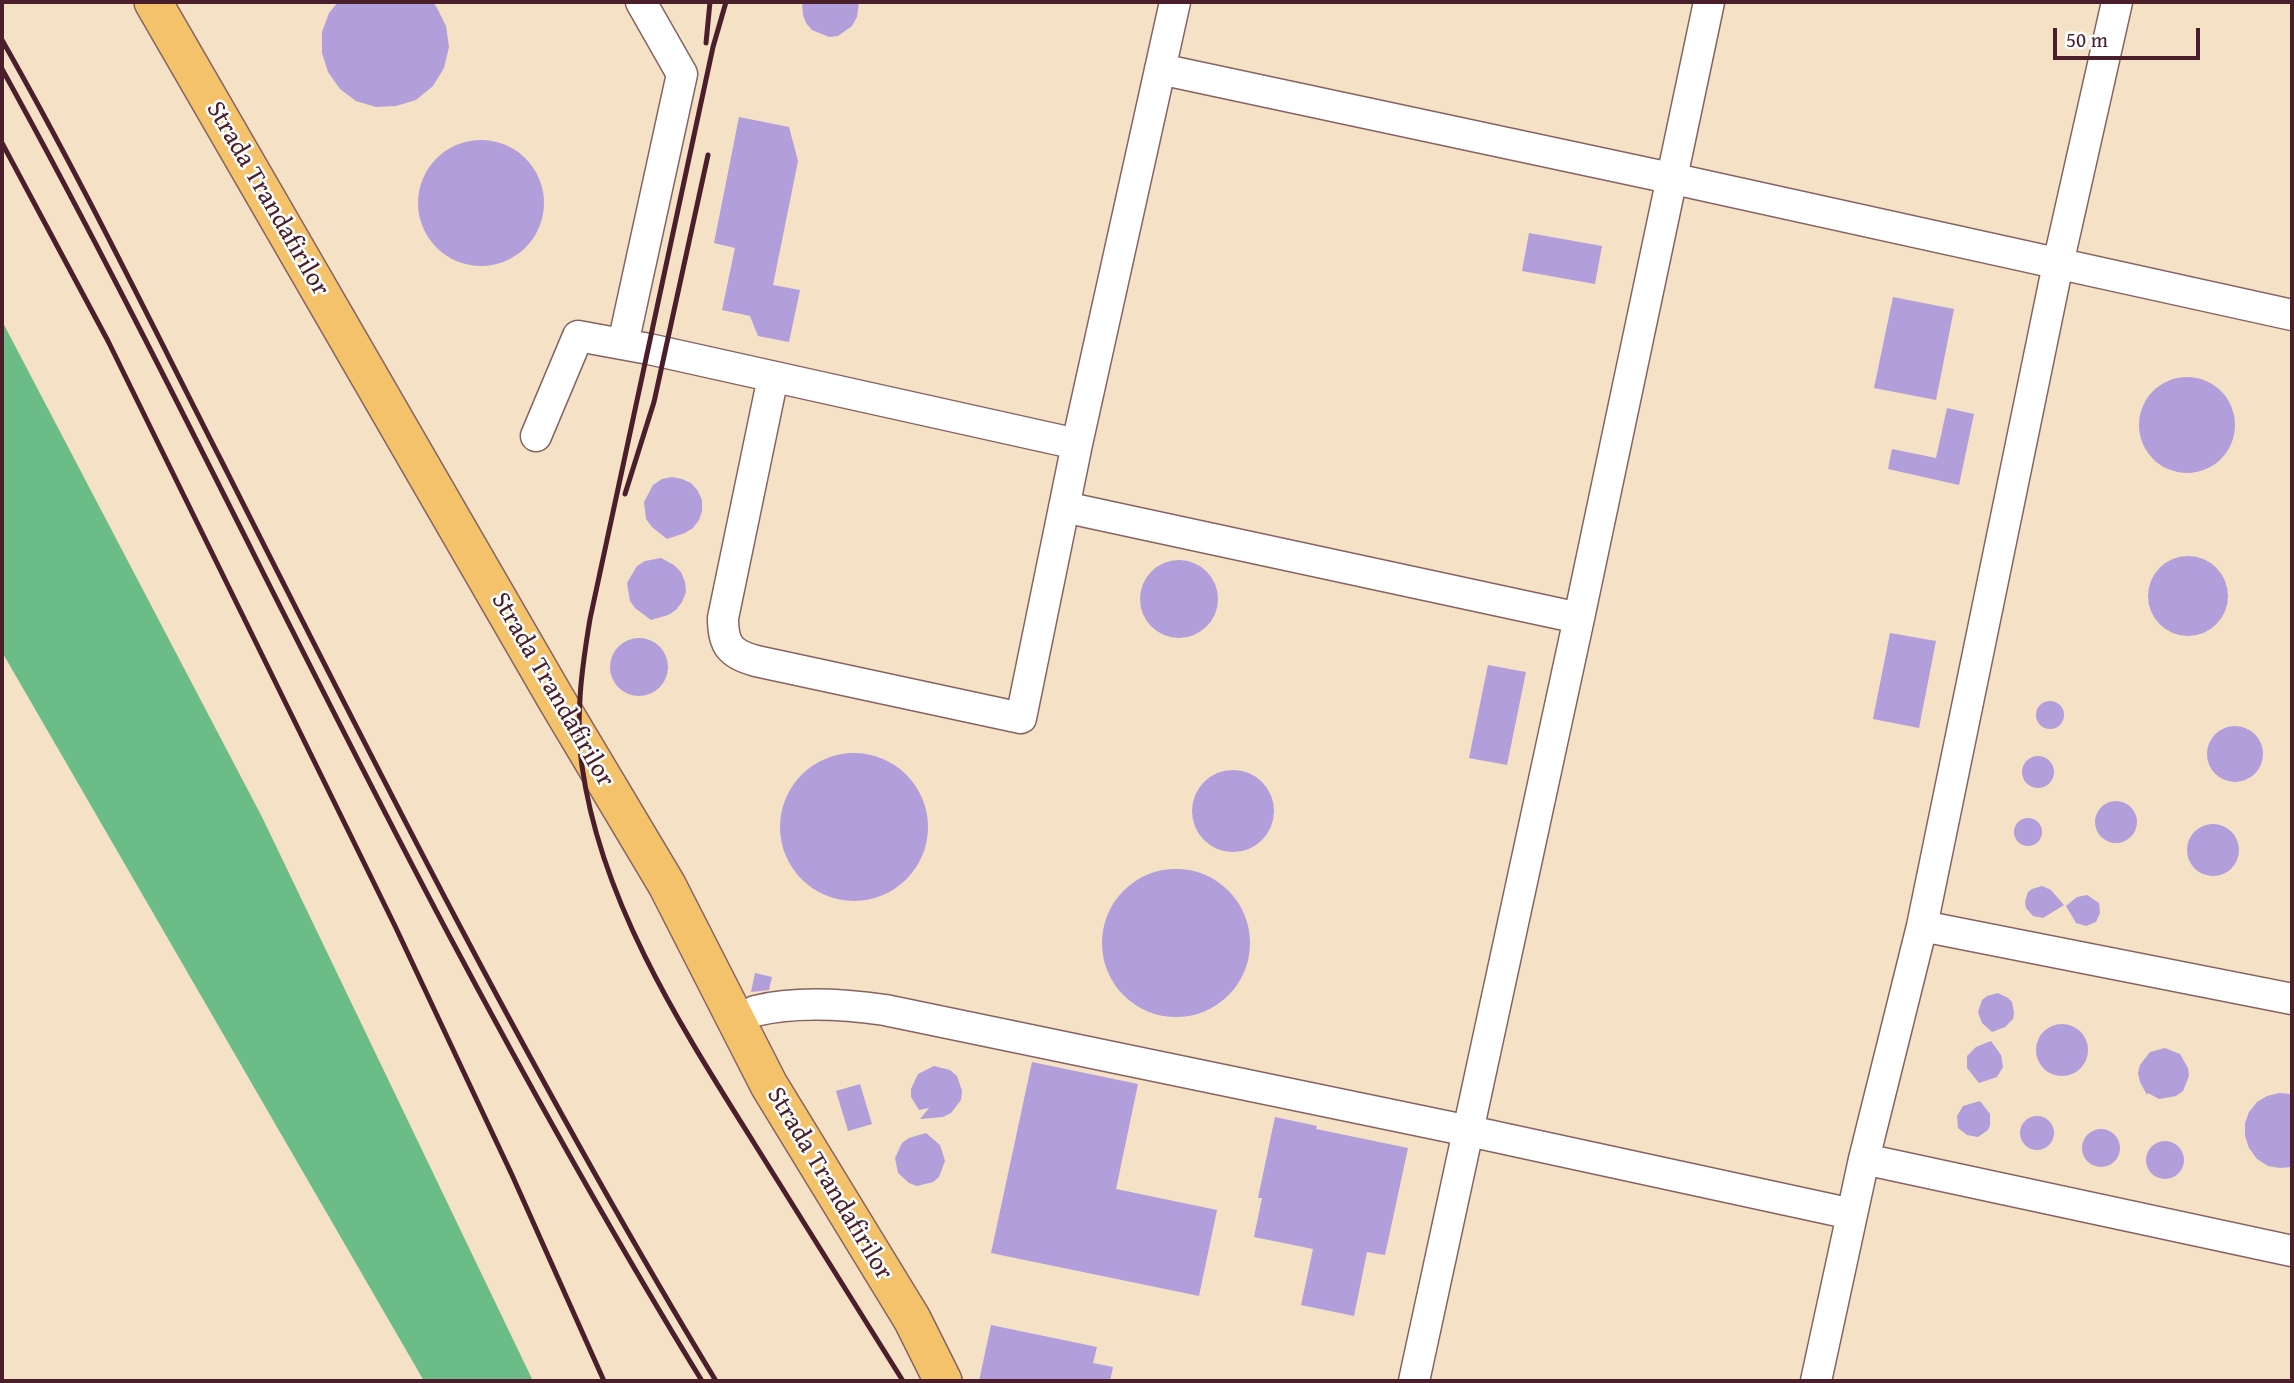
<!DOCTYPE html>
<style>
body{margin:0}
#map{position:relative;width:2294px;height:1383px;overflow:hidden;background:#f4e1c6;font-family:"Gentium Book Plus",serif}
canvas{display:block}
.frame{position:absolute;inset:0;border:4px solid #4a1f2b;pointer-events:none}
.scale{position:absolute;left:2053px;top:28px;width:147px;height:32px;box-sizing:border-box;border:4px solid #4a1f2b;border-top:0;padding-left:9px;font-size:21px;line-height:24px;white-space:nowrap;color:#4a1f2b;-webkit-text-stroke:5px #fff;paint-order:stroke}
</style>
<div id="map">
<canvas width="2294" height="1383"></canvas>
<div class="frame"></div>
<div class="scale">50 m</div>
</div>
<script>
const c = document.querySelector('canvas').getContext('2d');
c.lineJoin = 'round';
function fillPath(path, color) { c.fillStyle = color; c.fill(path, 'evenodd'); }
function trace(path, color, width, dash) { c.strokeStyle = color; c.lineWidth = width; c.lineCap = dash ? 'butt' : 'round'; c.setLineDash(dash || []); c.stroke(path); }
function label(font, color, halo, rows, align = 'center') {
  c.font = font + ' "Gentium Book Plus",serif'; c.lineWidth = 5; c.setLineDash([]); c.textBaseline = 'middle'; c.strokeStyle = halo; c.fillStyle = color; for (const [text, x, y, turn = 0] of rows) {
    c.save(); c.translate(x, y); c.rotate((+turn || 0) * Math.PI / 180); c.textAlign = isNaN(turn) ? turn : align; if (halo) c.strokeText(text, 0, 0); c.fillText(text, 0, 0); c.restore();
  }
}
const forest = new Path2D(`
 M2,321L262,817L533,1381H424L2,652Z`);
const building = new Path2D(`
 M338,2H432L436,6L446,26L449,47L444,68L433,86L416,100L396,106L376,107L356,101L340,89L328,72L322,53V32L329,13Z
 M802,2H859L857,17L852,26L838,36L829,37L812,30L806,23L803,15Z
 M739,117L789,127L798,161L773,285L800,290L789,342L758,336L750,316L722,310L735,248L714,243Z
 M418 203a63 63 0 1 1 126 0a63 63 0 1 1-126 0Z
 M1529,233L1602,246L1595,284L1522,271Z
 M1893,297L1954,309L1936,400L1874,388Z
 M2139 425a48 48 0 1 1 96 0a48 48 0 1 1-96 0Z
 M1947,408L1974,414L1959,485L1888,469L1892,449L1936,458Z
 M672,477L682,479L691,483L698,491L702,500V511L699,520L693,528L685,533L667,539L652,527L646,519L644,502L653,485L662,479Z
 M2148 596a40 40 0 1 1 80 0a40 40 0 1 1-80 0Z
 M661,558L674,565L681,572L685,582L686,592L682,602L676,610L668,615L651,620L635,608L630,601L627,583L637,566L645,561Z
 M1140 599a39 39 0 1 1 78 0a39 39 0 1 1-78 0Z
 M1890,633L1936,641L1919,728L1873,719Z
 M610 667a29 29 0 1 1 58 0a29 29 0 1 1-58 0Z
 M1488,665L1526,672L1507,765L1469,758Z
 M2036 715a14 14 0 1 1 28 0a14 14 0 1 1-28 0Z
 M2207 754a28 28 0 1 1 56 0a28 28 0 1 1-56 0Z
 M780 827a74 74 0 1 1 148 0a74 74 0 1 1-148 0Z
 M2022 772a16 16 0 1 1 32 0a16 16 0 1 1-32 0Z
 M1192 811a41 41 0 1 1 82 0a41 41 0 1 1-82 0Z
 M2095 822a21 21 0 1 1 42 0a21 21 0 1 1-42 0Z
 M2014 832a14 14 0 1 1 28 0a14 14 0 1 1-28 0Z
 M2187 850a26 26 0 1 1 52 0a26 26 0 1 1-52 0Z
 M1102 943a74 74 0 1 1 148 0a74 74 0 1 1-148 0Z
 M2042,886L2051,890L2064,905L2043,918L2033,916L2026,908L2025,902L2028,892L2032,889Z
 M2087,895L2099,903L2100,913L2096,922L2086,926L2076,923L2066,906L2077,897Z
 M755,973L772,977L769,990L751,992Z
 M1998,993L2008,998L2012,1002L2014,1013L2013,1019L2005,1027L1992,1032L1982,1023L1978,1012L1982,1000L1987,996Z
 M2036 1050a26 26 0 1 1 52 0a26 26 0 1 1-52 0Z
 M1991,1041L2001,1055L2003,1067L1997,1077L1979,1083L1967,1068V1056L1976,1047Z
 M2165,1048L2180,1054L2188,1068L2189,1076L2183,1091L2176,1096L2159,1099L2148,1093L2147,1095L2140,1082L2138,1073L2140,1065L2150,1052Z
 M1032,1062L1138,1084L1116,1189L1217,1210L1199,1296L991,1253Z
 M934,1066L950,1070L957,1076L962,1091L961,1100L951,1113L943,1117L920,1119L929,1108L919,1110L911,1097V1089L918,1074Z
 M860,1084L872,1124L848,1131L836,1091Z
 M2279,1093L2292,1094V1167L2280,1168L2268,1166L2257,1159L2249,1148L2245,1136V1123L2249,1112L2257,1102L2267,1096Z
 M1980,1101L1990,1114V1125L1988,1130L1978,1137L1967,1135L1958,1128L1957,1116L1963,1106Z
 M2020 1133a17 17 0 1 1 34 0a17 17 0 1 1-34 0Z
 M1275,1117L1317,1126L1316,1129L1408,1148L1385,1255L1367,1252L1354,1316L1301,1305L1313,1249L1254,1237L1262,1198H1258Z
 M2082 1148a19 19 0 1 1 38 0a19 19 0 1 1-38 0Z
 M926,1133L940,1145L945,1161L939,1177L933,1182L917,1186L909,1183L898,1173L895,1158L902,1143L909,1138Z
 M2146 1160a19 19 0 1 1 38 0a19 19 0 1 1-38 0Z
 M991,1325L1097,1347L1093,1363L1113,1367L1110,1381H979Z`);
const minor = new Path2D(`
 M1160,69L1670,178L2292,315
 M623,344L682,74L641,2
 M773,377L723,618C723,645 730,654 756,661L1021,718L1077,444L1175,2
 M536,436L578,336L649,349L1077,444
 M1064,507L1579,618
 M1922,926L2292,999
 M755,1011C796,1001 843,1004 885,1010L1469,1131L1852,1214
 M1864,1159L2292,1251
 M1414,1381L1579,618L1709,2
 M1816,1381L1864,1159L1922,926L2058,264L2117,2`);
const major = new Path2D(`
 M153,2L556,699L667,885L769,1085L912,1319L943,1381`);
const rail = new Path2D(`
 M726,2L713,47L590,619C582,667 575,717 582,766C601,903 682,1028 754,1143C804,1223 854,1302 903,1381
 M2,40C80,177 149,319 221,460C378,771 535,1083 716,1381
 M706,43L710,2
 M2,69C162,359 302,660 458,952C536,1098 616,1241 702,1381
 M2,143L108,341L395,926L512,1175L604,1381
 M625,494L654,402L708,155`);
const streetNames = [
 ["Strada Trandafirilor",267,199,60],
 ["Strada Trandafirilor",552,690,60],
 ["Strada Trandafirilor",829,1184,59]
];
fillPath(forest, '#6cbc87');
fillPath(building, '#b19eda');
trace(minor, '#866361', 33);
trace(major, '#866361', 40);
trace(minor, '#fff', 30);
trace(major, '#f3c26a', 37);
trace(rail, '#4a1f2b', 5);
label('26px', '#4a1f2b', '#fff', streetNames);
</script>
